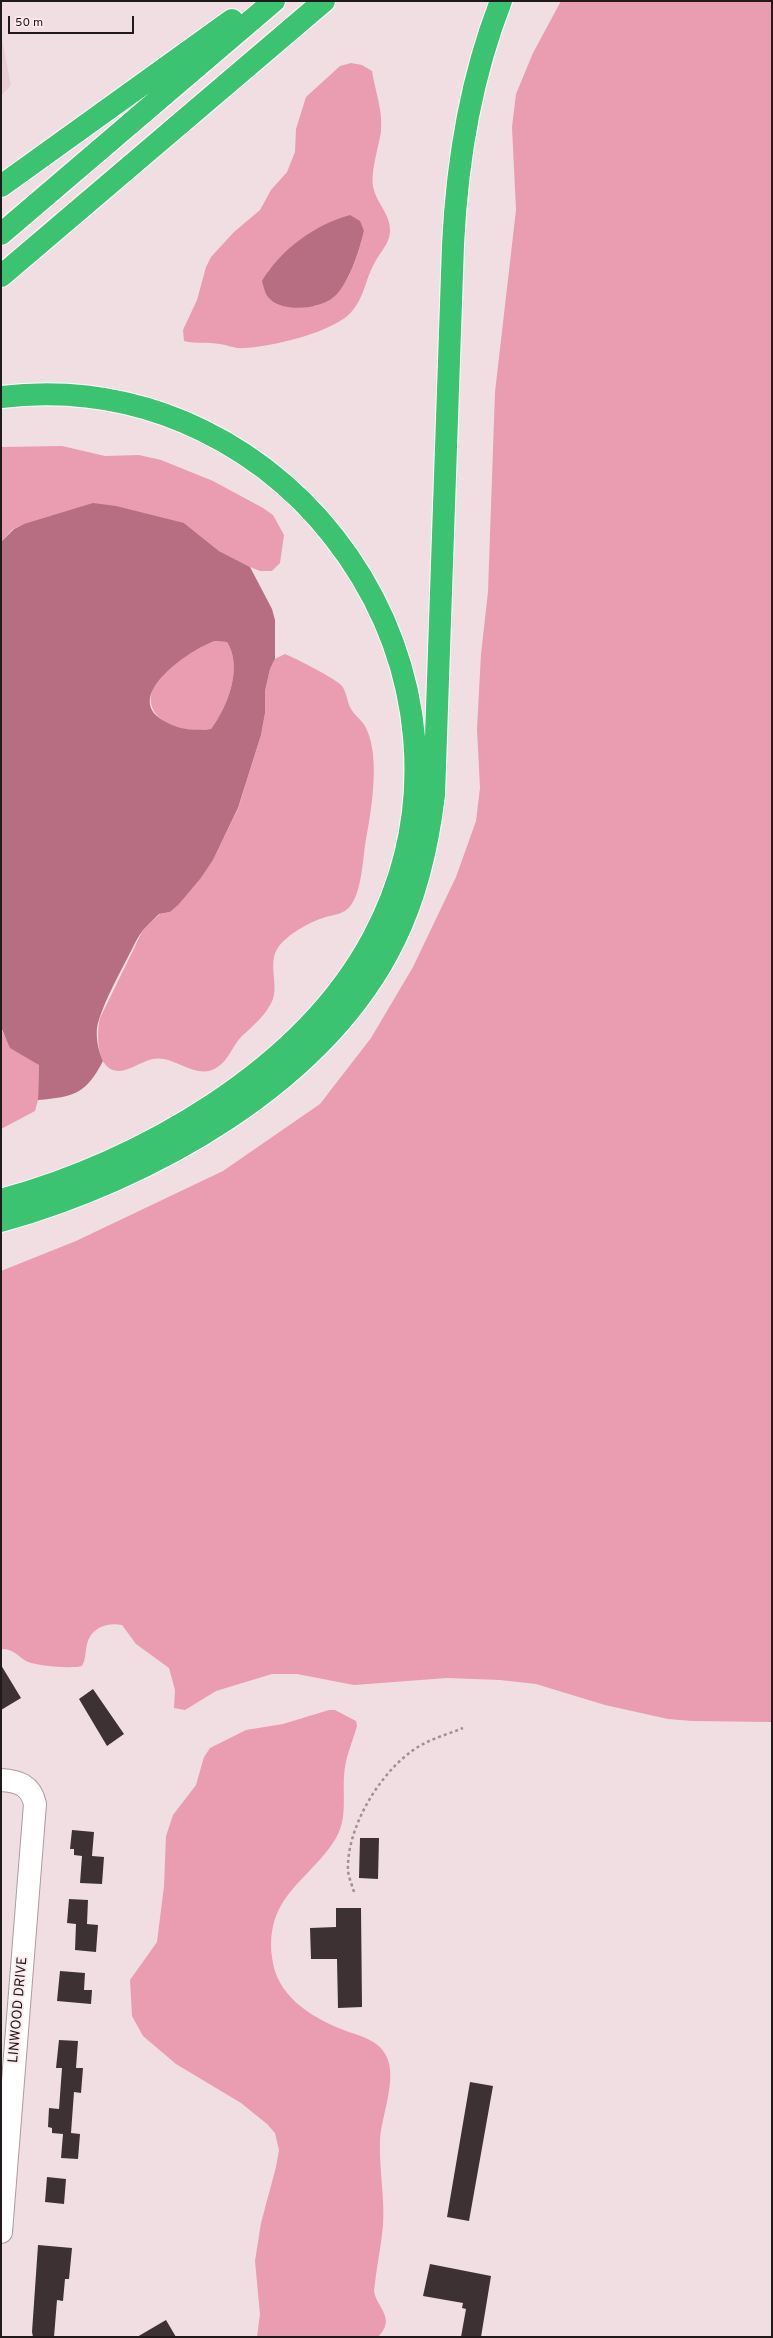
<!DOCTYPE html>
<style>
body{margin:0}
#map{position:relative;width:773px;height:2338px;overflow:hidden;background:#f0dee2;font-family:Overpass,sans-serif}
canvas{display:block}
.frame{position:absolute;inset:0;border:2px solid #201a1b;pointer-events:none}
.scale{position:absolute;left:8px;top:16px;width:126px;height:18px;box-sizing:border-box;border:2px solid #201a1b;border-top:0;padding-left:5px;font-size:12px;line-height:14px;white-space:nowrap;color:#201a1b;-webkit-text-stroke:3px #fdebef;paint-order:stroke}
</style>
<div id="map">
<canvas width="773" height="2338"></canvas>
<div class="frame"></div>
<div class="scale">50 m</div>
</div>
<script>
const c = document.querySelector('canvas').getContext('2d');
c.lineJoin = 'round';
function fillPath(path, color) { c.fillStyle = color; c.fill(path, 'evenodd'); }
function trace(path, color, width, dash) { c.strokeStyle = color; c.lineWidth = width; c.lineCap = dash ? 'butt' : 'round'; c.setLineDash(dash || []); c.stroke(path); }
function label(font, color, halo, rows, align = 'center') {
  c.font = font + ' Overpass,sans-serif'; c.lineWidth = 4; c.setLineDash([]); c.textBaseline = 'middle'; c.strokeStyle = halo; c.fillStyle = color; for (const [text, x, y, turn = 0] of rows) {
    c.save(); c.translate(x, y); c.rotate((+turn || 0) * Math.PI / 180); c.textAlign = isNaN(turn) ? turn : align; if (halo) c.strokeText(text, 0, 0); c.fillText(text, 0, 0); c.restore();
  }
}
const built = new Path2D(`
 M1,34L11,85L1,96Z`);
const forest = new Path2D(`
 M561,1H772V1722L692,1721L668,1719L605,1705L536,1684L500,1680L447,1678L354,1685L297,1674H272L216,1691L185,1710L174,1708L175,1690L169,1668L136,1644L122,1625C108,1622 91,1627 87,1644C85,1652 86,1659 82,1666C72,1669 35,1666 26,1661C16,1655 14,1649 1,1649V1271L76,1241L223,1171L320,1104L371,1038L413,967L456,877L476,821L480,788L477,729L481,654L488,592L495,392L516,210L512,127L516,94L533,53Z
 M351,63L362,65L372,71C375,91 383,110 381,131C379,147 369,175 374,190C378,205 391,215 390,232C389,245 379,253 374,264C366,278 364,297 353,310C337,332 270,347 244,348C236,349 227,345 220,344C208,342 196,344 184,341L183,330L197,300L206,267L211,257L234,232L260,210L271,190L287,172L295,152L296,129L306,97L340,66ZM364,231C356,261 347,297 315,306L268,271L300,240Z
 M62,446L105,456L139,455L161,460L213,481L263,508L273,515L284,535L280,563L272,571H260L250,567L219,551L184,523L24,524L13,529L1,542V447Z
 M215,641L227,642C243,667 228,706 211,729C204,729 194,732 187,731C166,726 143,712 153,688C160,670 198,647 215,641Z
 M285,654C295,658 338,680 342,686C347,693 347,702 351,709C355,716 363,721 366,728C381,758 371,813 365,845C363,861 361,892 351,905C343,916 332,914 320,919C306,924 283,937 276,951C269,966 278,984 273,999C267,1014 253,1026 242,1036C233,1045 229,1059 219,1066C201,1080 183,1063 164,1059C149,1056 139,1066 125,1070C96,1078 96,1034 100,1018L143,930L160,914L170,912L201,878L213,860L238,809L261,735L265,713V691L270,669L275,659Z
 M1,1027C7,1048 24,1053 39,1065L38,1100L35,1111L1,1129Z
 M329,1710H335L356,1721L357,1726C353,1740 347,1754 345,1767C341,1791 349,1816 336,1838C310,1881 265,1895 272,1957C276,1995 309,2016 341,2029C358,2036 381,2039 388,2060C396,2083 381,2117 380,2141C379,2169 385,2198 383,2226C381,2248 376,2269 374,2291C376,2307 397,2318 378,2337H257L260,2314L255,2261L261,2223L276,2167L279,2150L275,2133L267,2124L241,2103L176,2064L143,2036L132,2016L130,1980L157,1942L164,1886L166,1836L173,1815L196,1785L204,1757L210,1748L246,1730L283,1724Z`);
const water = new Path2D(`
 M350,215L360,221L364,231C359,251 351,278 337,294C324,309 286,313 271,300C265,295 264,288 262,281C280,250 316,224 350,215Z
 M93,503L116,506L184,523L219,551L250,567L272,609L275,620V659L270,669L265,691V713L261,735L238,808L213,860L201,878L178,905L170,912L159,914L143,930L137,939C126,962 101,1005 97,1028C96,1039 98,1050 103,1061C86,1094 74,1097 38,1100L39,1065L10,1048L1,1027V542L14,529L24,524ZM215,641L227,642C243,667 228,706 211,729C193,731 180,730 164,721C120,696 191,649 215,641Z`);
const building = new Path2D(`
 M1,1665L21,1698L1,1710Z
 M93,1689L124,1734L107,1746L79,1699Z
 M72,1830L94,1832L92,1856L104,1857L102,1884L80,1883L82,1856L74,1855V1849H70Z
 M360,1838H379L378,1879L359,1878Z
 M69,1899L88,1900L87,1924L98,1925L96,1952L75,1950L76,1924L67,1923Z
 M336,1908H361L362,2007L338,2008L337,1959H311L310,1928L336,1927Z
 M60,1971L85,1973L84,1990H92L91,2004L57,2001Z
 M59,2040L78,2041L76,2068H83L81,2093L74,2092L71,2133L80,2134L78,2159L61,2158L63,2134L52,2133V2128L48,2127L49,2108L59,2109L62,2068H56Z
 M470,2082L493,2086L469,2221L447,2217Z
 M47,2177L66,2179L64,2204L45,2202Z
 M38,2245L72,2248L69,2279H65L63,2301L57,2300L54,2337H33L32,2332Z
 M430,2264L491,2276L481,2337H461L466,2309L462,2308L463,2303L423,2296Z
 M166,2320L176,2337H137Z`);
const path = new Path2D(`
 M354,1892C352,1885 349,1878 348,1871C346,1825 385,1763 425,1743C437,1737 451,1733 463,1728`);
const minor = new Path2D(`
 M1,1780C18,1781 31,1785 35,1804L1,2232`);
const highway = new Path2D(`
 M1,186L232,20
 M1,234L274,1
 M1,276L324,1
 M1,397C293,362 511,677 373,938C303,1070 141,1162 1,1200
 M1,1221C150,1179 325,1084 395,939C417,894 428,845 434,795L453,245C457,161 470,80 501,1`);
const streetNames = [
 ["LINWOOD DRIVE",19,2010,-85]
];
fillPath(built, '#e9cfd5');
fillPath(forest, '#ea9cb1');
fillPath(water, '#b76d82');
fillPath(building, '#3e3134');
trace(minor, '#ad9ca0', 24);
trace(highway, '#fff', 24);
trace(path, '#9e9194', 2.5, [3, 3]);
trace(minor, '#fff', 22);
trace(highway, '#3bc372', 22);
label('14px', '#201a1b', '#fdebef', streetNames);
</script>
